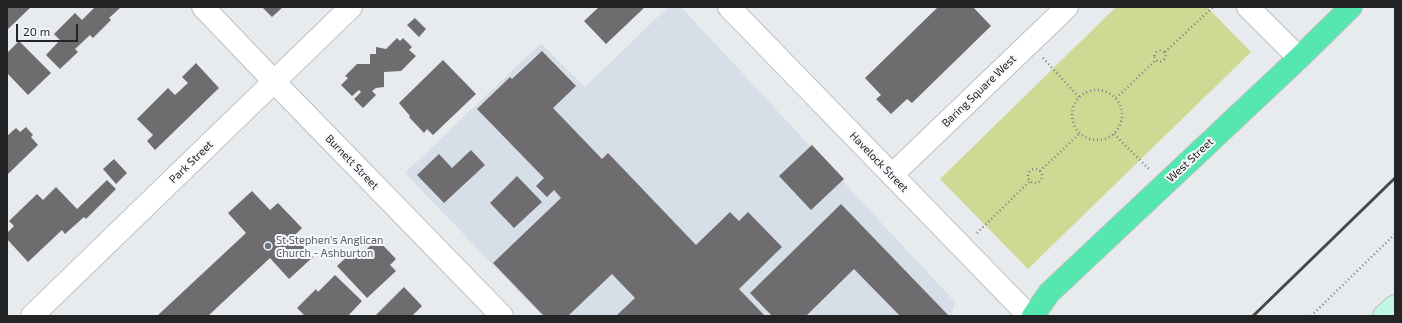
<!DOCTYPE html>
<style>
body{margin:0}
#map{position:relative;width:1402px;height:323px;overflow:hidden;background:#e8ebee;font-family:"Exo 2",sans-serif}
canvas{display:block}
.frame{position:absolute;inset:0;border:8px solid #232425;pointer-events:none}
.scale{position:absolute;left:16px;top:24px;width:62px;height:18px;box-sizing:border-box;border:2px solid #232425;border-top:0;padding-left:5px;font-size:12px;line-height:14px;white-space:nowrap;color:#232425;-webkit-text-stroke:3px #f6f8fb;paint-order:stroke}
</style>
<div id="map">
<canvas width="1402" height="323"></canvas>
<div class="frame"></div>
<div class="scale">20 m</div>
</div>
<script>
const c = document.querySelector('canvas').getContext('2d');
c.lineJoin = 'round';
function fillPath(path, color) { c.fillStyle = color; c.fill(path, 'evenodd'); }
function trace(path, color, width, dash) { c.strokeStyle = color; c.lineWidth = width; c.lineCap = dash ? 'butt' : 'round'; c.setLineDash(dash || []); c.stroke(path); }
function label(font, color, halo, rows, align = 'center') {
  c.font = font + ' "Exo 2",sans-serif'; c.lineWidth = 4; c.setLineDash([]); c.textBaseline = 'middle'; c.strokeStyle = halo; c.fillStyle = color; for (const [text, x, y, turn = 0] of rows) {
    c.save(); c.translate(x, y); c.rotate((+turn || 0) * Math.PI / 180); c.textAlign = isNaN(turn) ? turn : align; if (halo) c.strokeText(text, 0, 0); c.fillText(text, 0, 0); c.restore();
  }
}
const built = new Path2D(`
 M668,7H681L955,302L951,316H542L405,173L541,43L585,87Z`);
const green = new Path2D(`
 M1116,7H1207L1251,52L1028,269L940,179Z`);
const building = new Path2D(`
 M7,7H31L7,30Z
 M93,7H121L109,18L111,20L93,38L90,35L75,49L78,52L60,69L46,55L60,40L54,34L75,13L82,20L94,8Z
 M262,7H283L272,17Z
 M599,7H645L606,44L584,21Z
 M938,7H973L991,26L912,103L907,99L891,114L876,99L881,95L865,78Z
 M415,18L426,29L419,37L407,25Z
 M397,38L400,41L403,38L412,47L409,50L416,56L401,71L384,72V87L376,88L372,91L376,95L363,108L354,99L361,92L359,90L352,96L341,85L348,78L345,76L357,64H370V54H376V47L386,49Z
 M19,41L51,73L28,95L7,73V53Z
 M542,51L576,86L553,108L602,159L608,153L696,245L730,212L739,221L748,212L782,247L739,289L765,316H616L635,298L612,274L568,316H544L493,263L561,198L554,190L547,197L536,186L544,178L477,109L510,77L512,79Z
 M443,60L476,94L433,135L427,129L424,133L409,117L410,116L399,103Z
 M196,63L219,88L155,150L147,141L153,135L137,119L168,88L175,95L188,83L182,77Z
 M26,127L33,135L31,137L38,145L7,175V136L16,128L20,132Z
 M812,145L844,179L811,210L779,176Z
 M471,150L485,165L444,203L417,175L439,154L452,168Z
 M114,159L127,173L116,184L103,169Z
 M517,176L542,202L514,228L490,203Z
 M107,180L116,189L86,219L84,217L65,234L62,230L28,262L7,239V233L14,226L9,221L37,194L43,200L56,187L77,209Z
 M252,191L270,210L278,203L302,228L294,236L313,257L289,279L270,258L208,316H157L246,233L228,213Z
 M841,204L949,316H900L854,269L806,316H772L750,293Z
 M377,239L396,259L390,265L396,271L367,298L337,266L354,250L360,256Z
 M335,275L362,301L348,316H305L297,308L316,289L318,292Z
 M404,287L422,306L412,316H375Z`);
const path = new Path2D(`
 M1154.5 56a5.5 5.5 0 1 1 11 0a5.5 5.5 0 1 1-11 0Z
 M1165,52L1213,7
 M1043,58L1079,97
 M1072 115a25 25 0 1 1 50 0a25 25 0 1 1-50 0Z
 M1116,98L1156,60
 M1114,134L1149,169
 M1028 176a7 7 0 1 1 14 0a7 7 0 1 1-14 0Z
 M1040,171L1079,134
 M977,233L1030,181
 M1311,316L1395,234`);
const minor = new Path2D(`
 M203,7L289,97L502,316
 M1248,7L1299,58
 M892,175L1067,7
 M32,316L351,7`);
const tertiary = new Path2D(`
 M729,7L1029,316`);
const secondary = new Path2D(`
 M1384,316L1395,306`);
const trunk = new Path2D(`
 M1033,316L1049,293L1299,58L1351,7`);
const rail = new Path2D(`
 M1253,316L1395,178`);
const markers = [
 [268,246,4,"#6b7280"]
];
const streetNames = [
 ["Baring Square West",979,91,-44],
 ["West Street",1190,160,-43],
 ["Park Street",191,162,-44],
 ["Burnett Street",352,162,46],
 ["Havelock Street",879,162,46]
];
const worshipNames = [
 ["St Stephen's Anglican",276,240],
 ["Church - Ashburton",276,253]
];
fillPath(built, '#d6dee7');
fillPath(green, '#d0d994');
fillPath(building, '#6e6c6f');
trace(minor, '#bcbec1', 24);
trace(tertiary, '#bcbec1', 24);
trace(secondary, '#bcbec1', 24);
trace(trunk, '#c6c6c6', 24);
trace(path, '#7f8183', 2.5, [1, 3]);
trace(minor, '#fff', 22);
trace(tertiary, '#fff', 22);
trace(secondary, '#c0f6e2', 22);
trace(trunk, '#56e6b0', 22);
trace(rail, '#464749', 3);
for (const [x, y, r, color] of markers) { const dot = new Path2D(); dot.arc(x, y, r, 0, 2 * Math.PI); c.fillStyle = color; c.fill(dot); trace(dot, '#f6f8fb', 1.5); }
label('11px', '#232425', '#f6f8fb', streetNames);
label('11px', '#5b616d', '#f6f8fb', worshipNames, 'left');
</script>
